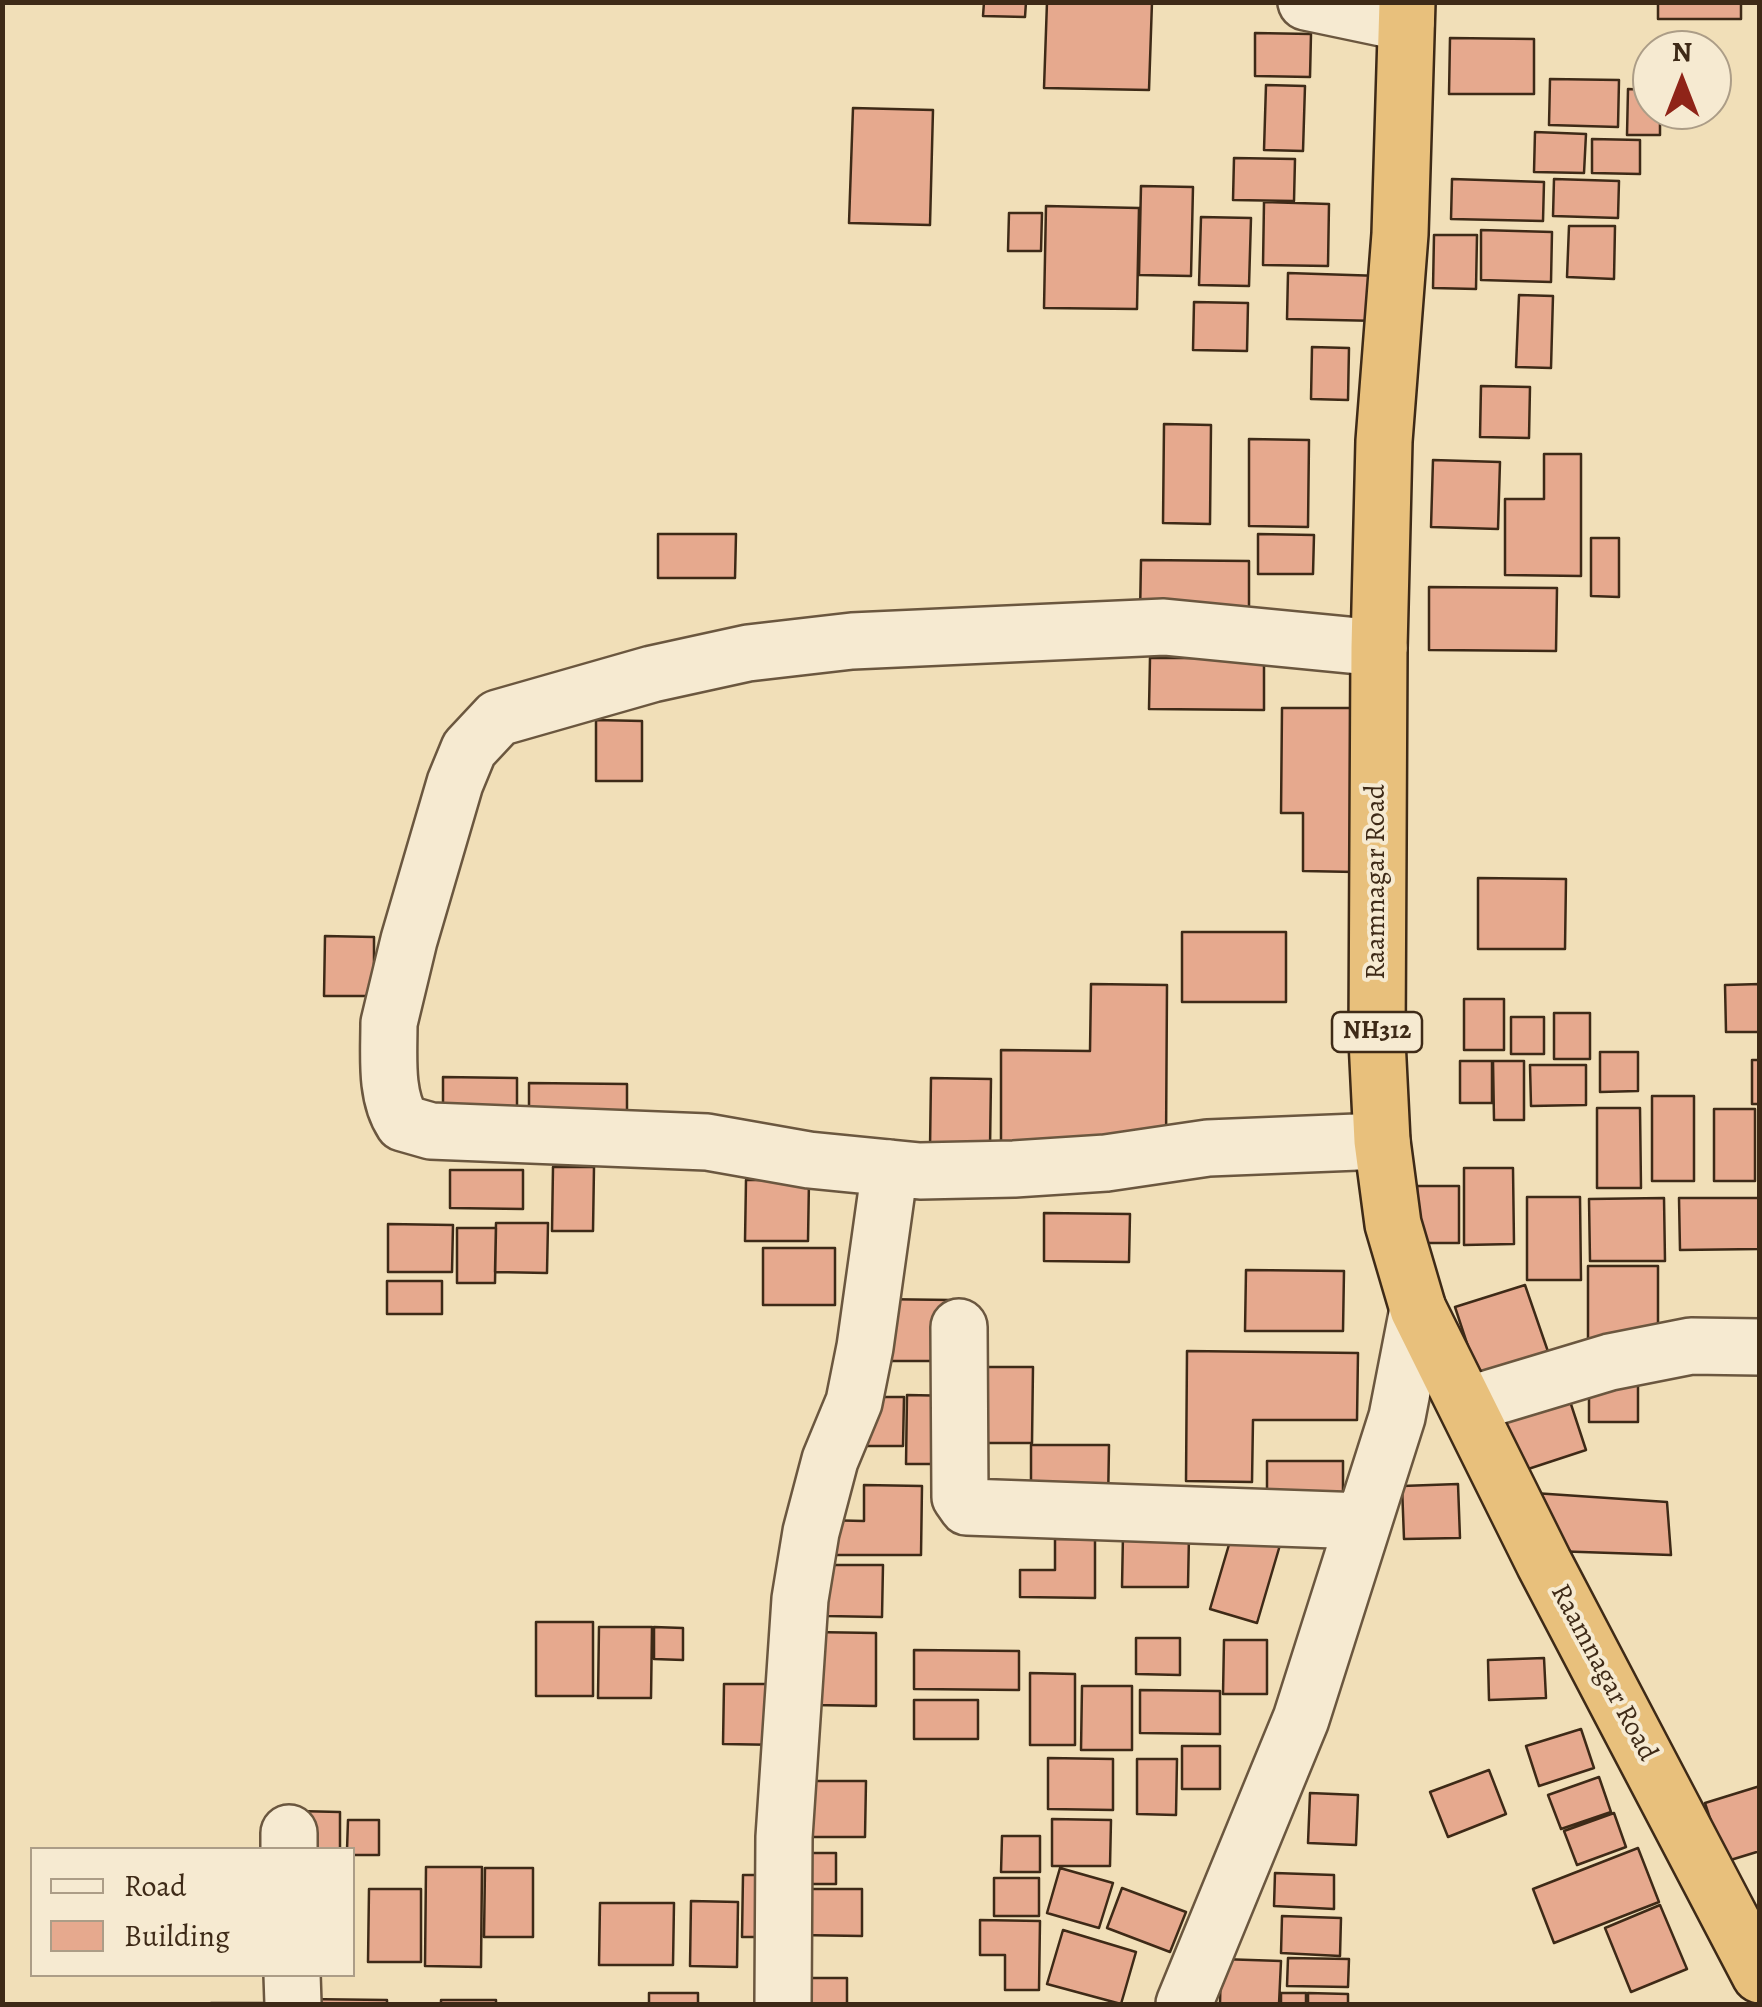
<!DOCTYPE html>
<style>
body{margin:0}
#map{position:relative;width:1762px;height:2007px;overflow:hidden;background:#f1dfb8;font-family:Alegreya,serif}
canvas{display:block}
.frame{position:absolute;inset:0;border:5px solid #3e2a17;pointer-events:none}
.legend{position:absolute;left:30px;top:1847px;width:325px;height:130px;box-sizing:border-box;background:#f6ead1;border:2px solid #ac9d87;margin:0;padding:12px 18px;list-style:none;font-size:30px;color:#3e2a17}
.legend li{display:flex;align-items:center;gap:20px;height:50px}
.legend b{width:50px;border:2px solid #ac9d87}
.north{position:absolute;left:1632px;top:30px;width:100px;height:100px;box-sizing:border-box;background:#f6ead1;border:2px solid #ac9d87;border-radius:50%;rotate:0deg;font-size:28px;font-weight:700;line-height:40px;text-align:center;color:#3e2a17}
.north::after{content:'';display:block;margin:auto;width:35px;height:45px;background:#8f2418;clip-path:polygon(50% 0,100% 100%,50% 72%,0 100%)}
</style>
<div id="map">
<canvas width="1762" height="2007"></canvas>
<div class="frame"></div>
<ul class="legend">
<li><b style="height:12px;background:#f6ead1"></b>Road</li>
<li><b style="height:28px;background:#e6a98e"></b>Building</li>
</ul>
<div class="north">N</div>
</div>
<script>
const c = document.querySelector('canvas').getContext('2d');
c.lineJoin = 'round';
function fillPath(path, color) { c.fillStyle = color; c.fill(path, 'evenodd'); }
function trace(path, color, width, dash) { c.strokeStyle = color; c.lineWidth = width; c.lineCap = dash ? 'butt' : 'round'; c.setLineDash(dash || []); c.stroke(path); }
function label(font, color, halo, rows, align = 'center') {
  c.font = font + ' Alegreya,serif'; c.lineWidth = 8; c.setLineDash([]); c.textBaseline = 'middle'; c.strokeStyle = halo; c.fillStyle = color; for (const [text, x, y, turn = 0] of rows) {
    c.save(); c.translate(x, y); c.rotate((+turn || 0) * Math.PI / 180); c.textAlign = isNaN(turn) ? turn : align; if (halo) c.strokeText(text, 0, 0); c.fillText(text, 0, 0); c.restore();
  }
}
const building = new Path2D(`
 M984,2H1026L1025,17L983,16Z
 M1047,2H1152L1149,90L1044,88Z
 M1658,2H1741V19H1658Z
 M1255,33L1311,34L1310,77L1255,76Z
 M1450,38L1534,39V94H1449Z
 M1550,79L1619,80L1618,127L1549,125Z
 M1266,85L1305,86L1303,151L1264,150Z
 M1628,89L1652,90V110H1660V135H1627Z
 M853,108L933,110L930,225L849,223Z
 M1535,132L1586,134L1584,173L1534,172Z
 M1592,139L1640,140V174L1592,173Z
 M1234,158L1295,159L1294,201L1233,200Z
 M1452,179L1544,182L1543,221L1451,219Z
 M1554,179L1619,181L1618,218L1553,216Z
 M1141,186L1193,187L1191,276L1139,275Z
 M1264,202L1329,204L1328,266L1263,265Z
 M1046,206L1139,208L1137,309L1044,308Z
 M1009,213H1042L1041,251H1008Z
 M1201,217L1251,218L1249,286L1199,285Z
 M1569,226H1615L1614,279L1567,277Z
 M1481,230L1552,232L1551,282L1481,280Z
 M1434,235H1477L1476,289L1433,288Z
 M1288,273L1381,276L1380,321L1287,319Z
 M1519,295L1553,296L1551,368L1516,367Z
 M1194,302L1248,303L1247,351L1193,350Z
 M1312,347L1349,348L1348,400L1311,399Z
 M1481,386L1530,387L1529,438L1480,437Z
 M1164,424L1211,425L1210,524L1163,523Z
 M1249,439L1309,440L1308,527L1249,526Z
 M1544,454H1581V576L1505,575V499H1544Z
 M1433,460L1500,462L1498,529L1431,527Z
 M658,534H736L735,578H658Z
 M1258,534L1314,535L1313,574H1258Z
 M1591,538H1619V597L1591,596Z
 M1141,560L1249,561V616L1140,615Z
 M1429,587L1557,588L1556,651L1429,650Z
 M1150,658H1264V710L1149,709Z
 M1282,708H1357L1356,872L1303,871V813H1281Z
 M596,720L642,721V781H596Z
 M1478,878L1566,879L1565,949H1478Z
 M1182,932H1286V1002H1182Z
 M325,936L374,937V996H324Z
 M1091,984L1167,985L1166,1146L1001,1145V1050L1090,1051Z
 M1760,984V1032H1726L1725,985Z
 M1464,999H1504V1050H1464Z
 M1554,1013H1590V1059H1554Z
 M1511,1017H1544V1054H1511Z
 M1600,1052H1638V1091L1600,1092Z
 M1752,1060H1760V1104H1752Z
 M1460,1061H1492V1103H1460Z
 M1493,1061H1524V1120H1494Z
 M1530,1065H1586V1105L1531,1106Z
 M443,1077L517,1078V1122H443Z
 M931,1078L991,1079L990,1148H930Z
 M529,1083L627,1084V1123H529Z
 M1652,1096H1694V1181H1652Z
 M1597,1108H1640L1641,1188H1597Z
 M1714,1109H1755V1181H1714Z
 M553,1167H594L593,1231H552Z
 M1464,1168H1513L1514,1244L1464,1245Z
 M450,1170H523V1209L450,1208Z
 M746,1180H809L808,1241H745Z
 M1417,1186H1459V1243H1417Z
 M1527,1197H1580L1581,1280H1527Z
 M1664,1198L1665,1261H1590L1589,1199Z
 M1679,1198H1760V1249L1680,1250Z
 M1044,1213L1130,1214L1129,1262L1044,1261Z
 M496,1223H548L547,1273L495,1272Z
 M388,1224L453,1225L452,1272H388Z
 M457,1228H496L495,1283H457Z
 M763,1248H835V1305H763Z
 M1588,1266H1658V1346L1588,1347Z
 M1246,1270L1344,1271L1343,1331H1245Z
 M387,1281H442V1314H387Z
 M1525,1285L1553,1366L1482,1389L1455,1307Z
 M874,1299L952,1300L951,1361H873Z
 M1187,1351L1358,1353L1357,1420H1253L1252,1482L1186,1481Z
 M979,1367H1033L1032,1443H979Z
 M1589,1382H1638V1422H1589Z
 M1565,1386L1586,1450L1519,1472L1498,1408Z
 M907,1395L958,1396L957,1464H906Z
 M856,1397H904L903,1446H856Z
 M1031,1445H1109L1108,1505H1031Z
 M1267,1461H1343V1512H1267Z
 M1458,1484L1460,1538L1404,1539L1402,1486Z
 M864,1485L922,1486L921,1555H821V1520L864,1521Z
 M1534,1493L1667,1502L1671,1555L1552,1551Z
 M1233,1531L1280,1545L1257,1623L1210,1609Z
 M1123,1534L1189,1535L1188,1587H1122Z
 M1055,1539H1095V1598L1020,1597V1570H1055Z
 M826,1565H883L882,1617L826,1616Z
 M536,1622H593V1696H536Z
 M599,1627H652L651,1698H598Z
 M654,1627L683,1628V1660L654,1659Z
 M812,1632L876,1633V1706L812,1705Z
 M1136,1638H1180V1675L1136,1674Z
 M1224,1640H1267V1694H1223Z
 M914,1650L1019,1651V1690L914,1689Z
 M1544,1658L1546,1698L1489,1700L1488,1660Z
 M1030,1673L1075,1674V1745H1030Z
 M724,1684H783V1745L723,1744Z
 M1082,1686H1132V1750H1081Z
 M1140,1690L1220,1691V1734L1140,1733Z
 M914,1700H978V1739H914Z
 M1581,1729L1594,1768L1539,1786L1526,1746Z
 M1182,1746H1220V1789H1182Z
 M1048,1758L1113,1759V1810L1048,1809Z
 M1137,1759H1177L1176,1815L1137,1814Z
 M1489,1770L1506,1814L1448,1837L1430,1792Z
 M1599,1777L1611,1812L1561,1829L1548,1795Z
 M807,1781H866L865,1837H806Z
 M1760,1786V1851L1724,1862L1705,1803Z
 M1310,1793L1358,1795L1356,1845L1308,1843Z
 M297,1811L340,1812V1850H297Z
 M1614,1813L1626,1847L1577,1865L1564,1831Z
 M1052,1819L1111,1820L1110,1866H1052Z
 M348,1820H379V1855H352V1850H347Z
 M1002,1836H1040V1872H1001Z
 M1638,1848L1659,1902L1554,1943L1533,1889Z
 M793,1853H836V1884H792Z
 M426,1867H482L481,1967L425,1966Z
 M485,1868H533V1937H484Z
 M1060,1868L1113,1883L1099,1928L1047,1913Z
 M1275,1873L1334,1875V1909L1274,1906Z
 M743,1875H780L779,1937H742Z
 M994,1878H1039V1916H994Z
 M1122,1888L1186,1912L1170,1952L1107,1928Z
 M369,1889H421V1962H368Z
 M797,1889H862V1936L797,1935Z
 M691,1901L738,1902L737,1967L690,1966Z
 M600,1903H674L673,1965H599Z
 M1660,1905L1687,1969L1631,1992L1605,1928Z
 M1282,1916L1341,1918L1340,1956L1281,1953Z
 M980,1920L1040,1921L1039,1990H1005V1955H980Z
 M1063,1930L1136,1952L1121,2004L1047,1984Z
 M1288,1958L1349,1959L1348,1987L1287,1986Z
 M1221,1959L1281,1961L1279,2004H1220Z
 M789,1978H847V2004H789Z
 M649,1993H698V2004H649Z
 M1281,1993H1306V2004H1281Z
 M1308,1993L1348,1994V2004H1308Z
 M303,1999L387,2000V2004H303Z
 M441,2000H496V2004H441Z
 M211,2003H282V2004H211Z`);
const minor = new Path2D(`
 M1306,2L1406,23
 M1379,648L1164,627L852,641L748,653L652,674L498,718L469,749L455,783L409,940L389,1023C389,1056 385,1096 403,1123L431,1131L707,1142L809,1160L920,1171L1014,1169L1106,1163L1208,1148L1382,1141
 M959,1327L960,1497L967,1507L1364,1521
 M1467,1405L1610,1362L1691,1346L1760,1347
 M289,1833V1850
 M292,1974L293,2004
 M783,2004L784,1837L800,1599L811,1532L830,1460L854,1402L865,1347L890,1168
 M1184,2004L1301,1719L1397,1417L1418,1309`);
const trunk = new Path2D(`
 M1407,2L1400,234L1384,441L1379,648L1377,1040L1382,1141L1393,1224L1418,1309L1544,1563L1760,1975`);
const shields = [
 [1377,1032,90]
];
const shieldNames = [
 ["NH312",1377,1032]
];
const streetNames = [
 ["Raamnagar Road",1377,882,-90],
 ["Raamnagar Road",1603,1673,62]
];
fillPath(building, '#e6a98e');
trace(building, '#3e2a17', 2.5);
trace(minor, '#6b573f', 60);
trace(trunk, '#3e2a17', 60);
trace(minor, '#f6ead1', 55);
trace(trunk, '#e8c07c', 55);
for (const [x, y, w] of shields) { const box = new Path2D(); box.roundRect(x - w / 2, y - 20, w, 40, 8); c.fillStyle = '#f6ead1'; c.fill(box); trace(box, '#3e2a17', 2.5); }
label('bold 25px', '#3e2a17', null, shieldNames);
label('28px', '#3e2a17', '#f6ead1', streetNames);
</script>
